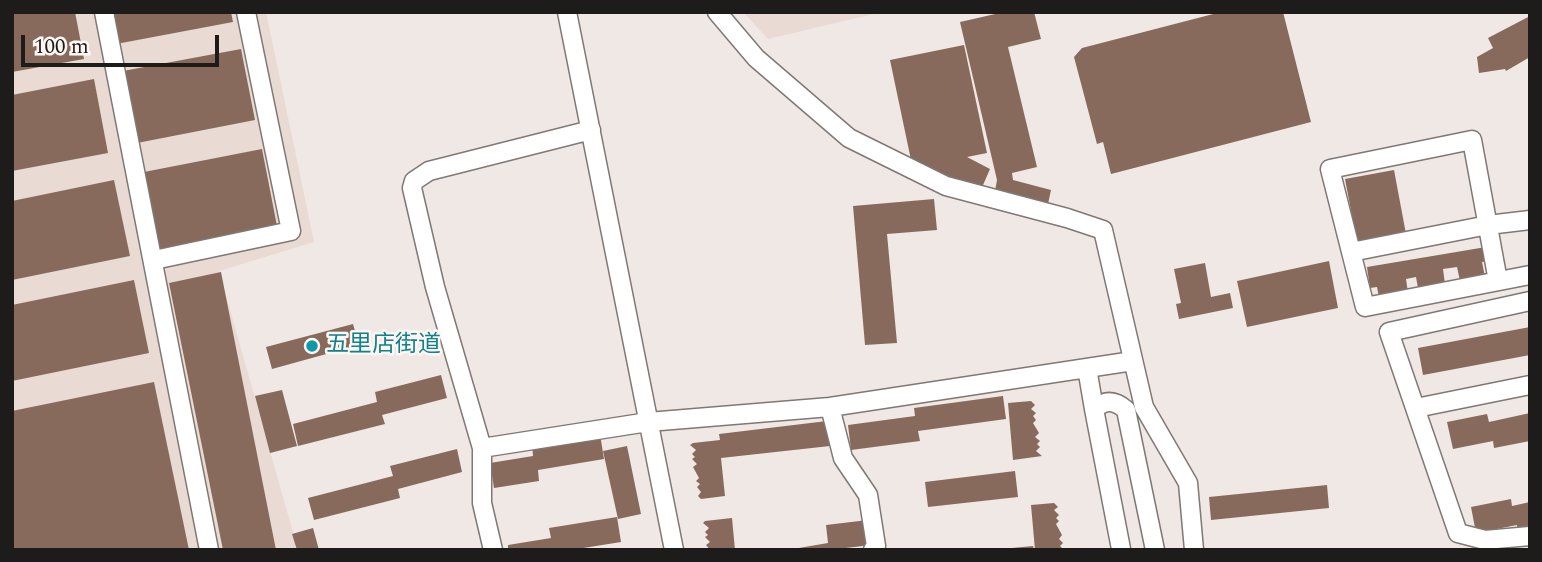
<!DOCTYPE html>
<meta charset="utf-8">
<style>
body{margin:0}
#map{position:relative;width:1542px;height:562px;overflow:hidden;background:#f0e8e5;font-family:Spectral,serif}
canvas{display:block}
.frame{position:absolute;inset:0;border:14px solid #1e1c1b;pointer-events:none}
.scale{position:absolute;left:21px;top:35px;width:198px;height:32px;box-sizing:border-box;border:4px solid #1e1c1b;border-top:0;padding-left:9px;font-size:21px;line-height:24px;white-space:nowrap;color:#1e1c1b;-webkit-text-stroke:5px #fdf6f2;paint-order:stroke}
</style>
<div id="map">
<canvas width="1542" height="562"></canvas>
<div class="frame"></div>
<div class="scale">100 m</div>
</div>
<script>
const c = document.querySelector('canvas').getContext('2d');
c.lineJoin = 'round';
function fillPath(path, color) { c.fillStyle = color; c.fill(path, 'evenodd'); }
function trace(path, color, width, dash) { c.strokeStyle = color; c.lineWidth = width; c.lineCap = dash ? 'butt' : 'round'; c.setLineDash(dash || []); c.stroke(path); }
function label(font, color, halo, rows, align = 'center') {
  c.font = font + ' Spectral,"Noto Sans SC",serif'; c.lineWidth = 5; c.setLineDash([]); c.textBaseline = 'middle'; c.strokeStyle = halo; c.fillStyle = color; for (const [text, x, y, turn = 0] of rows) {
    c.save(); c.translate(x, y); c.rotate((+turn || 0) * Math.PI / 180); c.textAlign = isNaN(turn) ? turn : align; if (halo) c.strokeText(text, 0, 0); c.fillText(text, 0, 0); c.restore();
  }
}
const built = new Path2D(`
 M12,12H266L314,242L219,271L298,550H12Z
 M743,12H882L768,39Z`);
const building = new Path2D(`
 M12,12H75L84,59L12,72Z
 M109,12H231L233,22L116,44Z
 M1004,12H1034L1041,39L1008,47L1037,167L1012,173L1013,180L1051,190L1048,204L995,191L997,180L960,22Z
 M1221,12H1283L1311,122L1111,174L1103,142L1097,144L1074,57L1082,48Z
 M1530,16V57L1506,71L1505,69L1479,73L1477,57L1493,48L1488,38Z
 M964,45L987,153L967,157L990,169L980,192L911,160L890,60Z
 M241,49L255,120L137,143L123,71Z
 M94,79L108,153L12,171V95Z
 M262,149L277,226L160,249L144,172Z
 M1394,170L1406,234L1357,242L1345,179Z
 M114,180L130,256L12,280V201Z
 M934,199L937,230L887,234L897,343L865,345L853,206Z
 M1486,247L1488,261L1482,262L1485,277L1460,281L1457,267L1443,269L1445,284L1418,288L1416,277L1406,279L1408,293L1379,298L1377,287L1370,288L1367,267Z
 M1329,261L1338,308L1247,327L1237,281Z
 M1205,263L1211,297L1230,293L1233,308L1179,319L1176,304L1181,303L1174,269Z
 M221,272L276,550H223L169,283Z
 M134,280L149,353L12,381V305Z
 M353,324L359,345L272,369L266,347Z
 M1530,327V355L1423,375L1418,348Z
 M441,375L447,398L382,415L385,424L298,446L293,424L377,402L375,392Z
 M154,382L189,550H12V411Z
 M282,390L297,446L270,453L255,396Z
 M1003,396L1006,419L918,431L920,441L851,450L848,425L915,416L914,408Z
 M1031,401L1035,405L1031,409L1036,413L1033,416L1036,420L1033,423L1039,433L1035,437L1040,441L1037,444L1040,447L1036,451L1042,456L1013,460L1008,403Z
 M1530,413V441L1494,448L1493,441L1453,449L1447,422L1487,414L1489,422Z
 M827,421L830,446L721,458L725,496L701,499L698,496L701,492L697,487L700,484L696,481L699,478L693,467L697,464L692,459L695,457L692,454L696,450L690,445L693,443L720,440L719,434Z
 M600,434L604,459L538,470L539,481L494,488L490,463L533,456L532,445Z
 M627,446L641,514L618,519L603,451Z
 M457,449L462,472L398,489L400,498L314,520L308,498L393,476L390,466Z
 M1015,471L1018,497L928,507L925,482Z
 M1327,485L1329,508L1211,520L1209,497Z
 M1511,499L1512,506L1530,502V530L1518,533L1517,525L1476,533L1471,507Z
 M1054,503L1058,507L1054,510L1059,515L1056,518L1059,521L1056,524L1062,535L1059,539L1063,543L1060,546L1064,550H1035L1031,505Z
 M617,517L621,542L571,550H508V545L551,538L549,528Z
 M732,518L735,550H710L706,545L710,542L705,537L708,535L705,532L709,528L703,523L705,521Z
 M868,520L871,545L829,550H787L828,543L826,525Z
 M313,528L319,550H297L292,534Z
 M1033,546L1034,550H1013L1012,548Z`);
const minor = new Path2D(`
 M104,12L209,550
 M567,12L674,550
 M717,12L756,58L849,138L946,186L1067,218L1103,230L1144,407L1188,483L1194,550
 M1351,252L1488,225L1530,220
 M154,260L291,231L246,12
 M1498,281L1472,140L1330,169L1365,307L1530,275
 M1530,301L1389,332L1458,533L1485,540L1530,536
 M1087,368L1094,409
 M830,407L843,458L868,495L876,546L873,550
 M1416,408L1530,385
 M482,448L648,422L830,407L1133,361
 M1121,549L1094,409C1106,399 1115,400 1126,410L1155,550
 M493,550L482,503V448L435,287L412,188L414,181L429,171L591,130`);
const markers = [
 [312,346,7,"#0f9aa8"]
];
const cultureNames = [
 ["五里店街道",326,346]
];
fillPath(built, '#e9dad3');
fillPath(building, '#886a5c');
trace(minor, '#7f7875', 21);
trace(minor, '#fff', 18);
for (const [x, y, r, color] of markers) { const dot = new Path2D(); dot.arc(x, y, r, 0, 2 * Math.PI); c.fillStyle = color; c.fill(dot); trace(dot, '#fdf6f2', 2.5); }
label('23px', '#0d838f', '#fdf6f2', cultureNames, 'left');
</script>
